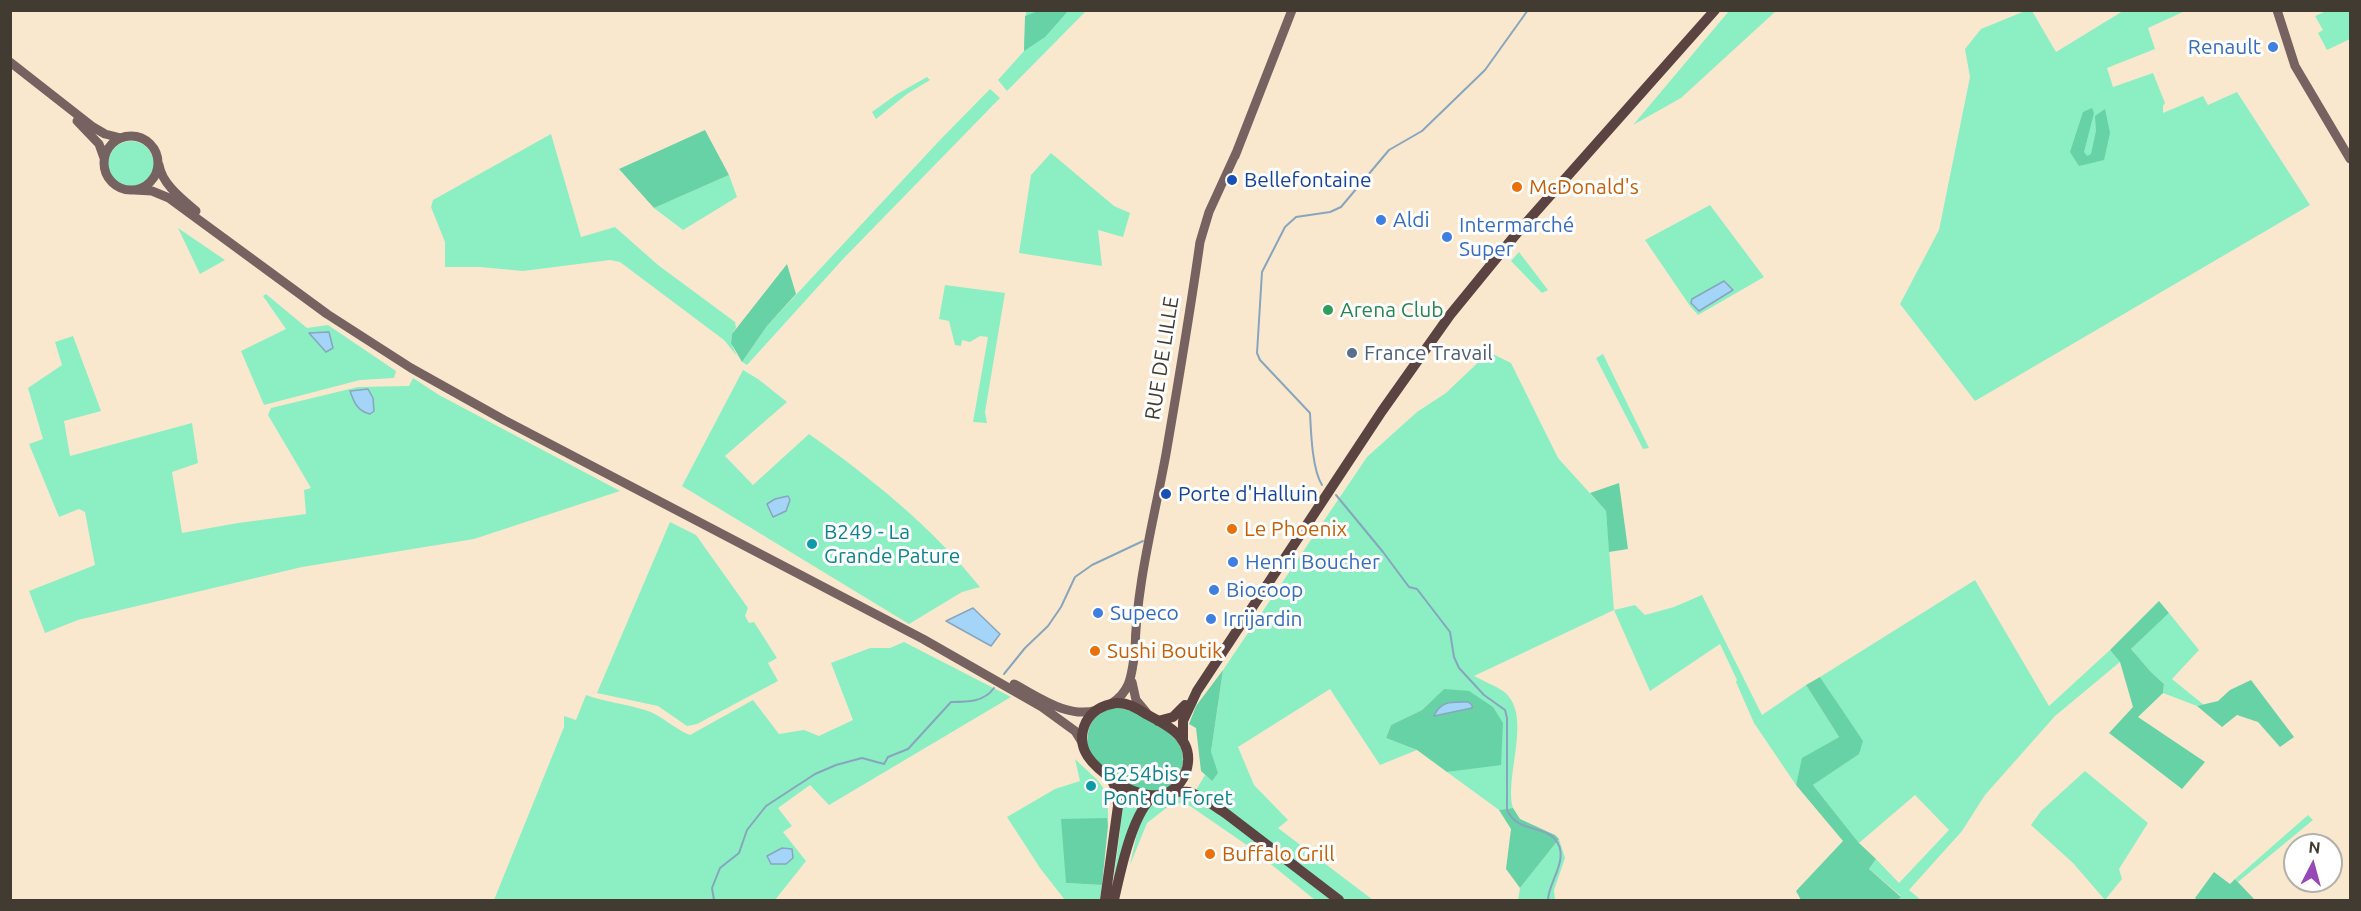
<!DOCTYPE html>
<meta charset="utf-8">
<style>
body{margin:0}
#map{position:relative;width:2361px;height:911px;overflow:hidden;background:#fae8ce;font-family:Ubuntu,sans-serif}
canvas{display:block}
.frame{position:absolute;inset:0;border:12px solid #423b31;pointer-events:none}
.north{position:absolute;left:2283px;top:833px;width:60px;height:60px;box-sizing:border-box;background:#fff;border:2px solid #b3b1ad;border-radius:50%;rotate:6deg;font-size:16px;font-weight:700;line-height:24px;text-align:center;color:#423b31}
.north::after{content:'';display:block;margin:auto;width:21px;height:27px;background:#9647b8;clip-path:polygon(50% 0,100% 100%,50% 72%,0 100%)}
</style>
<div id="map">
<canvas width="2361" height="911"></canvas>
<div class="frame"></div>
<div class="north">N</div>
</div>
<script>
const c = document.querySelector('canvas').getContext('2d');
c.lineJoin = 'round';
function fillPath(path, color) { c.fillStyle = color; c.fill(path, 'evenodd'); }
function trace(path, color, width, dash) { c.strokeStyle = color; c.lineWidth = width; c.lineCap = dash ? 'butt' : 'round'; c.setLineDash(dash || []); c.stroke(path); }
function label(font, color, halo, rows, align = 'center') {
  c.font = font + ' Ubuntu,sans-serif'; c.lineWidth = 6; c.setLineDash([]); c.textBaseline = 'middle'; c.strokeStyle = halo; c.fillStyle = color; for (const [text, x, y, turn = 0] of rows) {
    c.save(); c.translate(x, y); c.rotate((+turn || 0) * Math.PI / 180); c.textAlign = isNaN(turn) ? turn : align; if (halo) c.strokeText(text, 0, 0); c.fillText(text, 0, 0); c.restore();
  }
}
const green = new Path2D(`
 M1026,11H1086L1007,91L998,80L1024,51Z
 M1729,11H1776L1681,98L1633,125Z
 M2025,11H2032L2056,52L2123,11H2185L2148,28L2155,49L2107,68L2113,87L2153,73L2165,103L2163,106V113L2203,96L2208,105L2237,92L2310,205L1975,401L1900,304L1939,230L1970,77L1965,49L1981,29Z
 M2326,11H2350V39L2327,50L2318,33L2323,30L2315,16Z
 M927,77L930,80L907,94L876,119L872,112L897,94Z
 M990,89L1000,98L844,258L747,365L742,362L767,326L939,141Z
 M551,134L581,237L615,227L658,265L735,322L736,328C728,338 732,345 737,356L724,340L620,262L610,260L523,271L480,267H445V242L431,207L433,200Z
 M108 164a23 23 0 1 1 46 0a23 23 0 1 1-46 0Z
 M1051,153L1114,206L1130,213L1123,237L1098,230L1102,266L1019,253L1031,175Z
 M729,175L737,197L683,230L654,208Z
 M1710,205L1764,277L1698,315L1690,306L1645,240Z
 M178,228L225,260L200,274Z
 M1519,252L1548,290L1542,293L1511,261Z
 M945,285L1005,293L985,412L987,423L973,422L988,337L980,336L970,342L962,340L961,346L955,345L949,321L939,319Z
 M266,294L307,328L328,325L396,371L394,378L360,380L264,405L241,351L286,329L263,296Z
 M73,336L101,411L64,421L70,456L192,423L198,463L172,472L182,533L238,523L306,514L304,490L311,488L268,415L271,408L358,387L409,386L413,378L439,395L620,491L474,539L302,567L78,620L45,633L29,591L95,565L85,512L79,509L59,517L29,444L43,439L28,388L62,365L55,342Z
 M1489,352L1511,363L1558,458L1606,511L1614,610L1635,605L1645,615L1674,607L1702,595L1762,715L1806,685L1839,737L1803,758L1796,785L1754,723L1736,682L1737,680L1720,644L1650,691L1614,610L1474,676C1483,681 1494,685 1503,691C1534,714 1504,775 1513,808L1499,810L1447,772L1501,764L1493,707L1444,689L1422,710L1391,725L1386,738L1417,750L1380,765L1330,689L1238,747L1254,785L1288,820L1278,828L1373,900H1315L1251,848L1190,806L1174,802L1147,823L1130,865C1140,825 1139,789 1192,797L1205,775L1212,781L1211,752L1223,670L1367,457L1417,412L1446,393Z
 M1603,354L1649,448L1643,449L1596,358Z
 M743,370L758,379L787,402L725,456L753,485L809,434C871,478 932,527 980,587L962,592L909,624L682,486Z
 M670,522L696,535L748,608L745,616L749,623L754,622L777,658L768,663L778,681L697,724L687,726L658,706L597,693Z
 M1975,580L2049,706L2110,650L2120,662L2055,716L1985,795L1962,831L1909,890L1921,900H1897L1901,896L1869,869L1876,859L1899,883L1949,830L1915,795L1859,843L1813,785L1858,754L1862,741L1820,677Z
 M2169,613L2199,650L2172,679L2204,705L2197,706L2163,693L2164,684L2151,672L2131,649Z
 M904,642L1011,697L829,805L810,785L778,808L792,826L783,832L806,861L775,900H494L564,727V716L576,720L586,695C606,702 626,704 645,710C662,715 674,729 690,735L753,700L779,734L804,730L819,736L853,720L831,663L870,648H890Z
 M1075,759C1104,787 1109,784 1108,826L1106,818L1066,883L1102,885L1100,900H1065L1040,868L1007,817L1055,789L1080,781Z
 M2085,771L2148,823L2119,869L2122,879L2105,900L2073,863L2031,825L2041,811Z
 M1121,789L1143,799L1135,815L1113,882L1120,831Z
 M2308,815L2313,820L2238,882L2235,879Z
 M1559,839L1565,858L1554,890L1555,900H1518L1520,888Z`);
const forest = new Path2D(`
 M1038,11H1068L1045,37L1024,51L1025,16Z
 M2092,108L2094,113L2084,152L2087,156L2091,154L2096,131L2095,116L2105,109L2110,133L2104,160L2079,166L2070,152L2083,112Z
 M705,130L729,175L654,208L619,169Z
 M787,264L796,294L767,326L742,362L731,343L732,334Z
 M1619,483L1628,549L1609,552L1606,511L1590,493Z
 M2159,601L2169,613L2131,649L2151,672L2164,684L2163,693L2138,717L2205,762L2182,789L2109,733L2133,707L2120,662L2110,650Z
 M1223,670L1211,752L1218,773L1212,781L1201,771L1196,728L1189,724L1196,706Z
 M1820,677L1863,741L1859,754L1813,785L1859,843L1876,859L1869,869L1901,897L1897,900H1801L1796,891L1843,841L1796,785L1802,758L1839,737L1806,685Z
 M2251,680L2294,737L2280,747L2258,722L2237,715L2222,727L2197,706L2218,701L2230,690Z
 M1444,689L1469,691L1493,707L1503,723L1501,765L1447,772L1417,750L1386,738L1391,725L1422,710Z
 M1113,707C1130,709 1145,716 1159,726C1166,731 1174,736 1179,744C1189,761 1179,789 1159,791C1141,794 1118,780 1104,769C1098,764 1092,755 1087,748C1088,723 1090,718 1113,707Z
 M1513,808L1520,819L1555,835L1559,839L1520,888L1506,869L1511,829L1499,810Z
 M1107,818L1108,826L1102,885L1066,883L1061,819Z
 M2214,872L2230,884L2235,879L2255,900H2197L2195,898Z`);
const water = new Path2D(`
 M1724,281L1733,290L1699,311L1691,303L1692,299Z
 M329,332L333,348L326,352L309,333Z
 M368,389L373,398L374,411L370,414C357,411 354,402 350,391Z
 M788,496L790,500L786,511L773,517L767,504L775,499Z
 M973,608L1000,634L991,646L946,621Z
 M1468,702L1472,705V708L1434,716C1441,700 1453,702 1468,702Z
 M782,848L792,849L793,858L786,864H771L767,856Z`);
const stream = new Path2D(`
 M1322,485C1312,469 1311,432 1310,413L1260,360L1257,353L1262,272L1285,227L1296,217L1330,212L1341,207L1389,150L1422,131L1485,70L1528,10
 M1336,495L1383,552L1409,587L1417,589L1450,632L1454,657L1459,668L1484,695L1505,710L1507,718V810C1517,832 1541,825 1554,838C1572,857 1548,882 1548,900
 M1004,674L1025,648L1048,626L1061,607L1075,577L1092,565L1143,541
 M714,900L712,888L720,868L739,853L747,830L766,806L815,774L836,765L862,758L884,764L888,757L908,749L951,702C968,702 984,702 994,688`);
const secondary = new Path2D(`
 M2277,10L2295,66L2350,159
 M10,62L93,127L105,134L121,138
 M77,121L99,144L104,158
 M104 163a27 27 0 1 1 54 0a27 27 0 1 1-54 0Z
 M1235,156L1292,10
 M159,165C162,184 182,199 196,211
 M134,190L152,191L169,198L327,314L411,368L504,420L923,639L1042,707L1075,731L1082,742
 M1135,652C1136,585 1154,520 1166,454C1178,384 1190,313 1200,242L1209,212L1236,153
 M1132,682L1136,700L1146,712
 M1014,684C1039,697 1068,719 1097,710
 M1112,703C1134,689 1131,669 1136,647`);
const primary = new Path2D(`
 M1158,721L1173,717L1185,705
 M1183,741V721L1197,691L1382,411L1450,315L1517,233L1715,10
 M1169,792C1188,781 1195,755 1180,737C1172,727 1157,720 1146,714C1137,708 1127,702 1116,703C1103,705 1092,711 1086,722C1073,749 1094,767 1115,781C1125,787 1136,794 1149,795C1163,797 1175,789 1189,792C1202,796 1214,806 1225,813
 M1220,809L1339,900
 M1105,900L1118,806L1117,792L1111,778
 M1114,900C1120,874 1132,812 1154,796`);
const markers = [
 [2273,47,6,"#3f7fe0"],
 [1232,180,6,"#1a4fb4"],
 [1517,187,6,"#e8710a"],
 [1381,220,6,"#3f7fe0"],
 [1447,237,6,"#3f7fe0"],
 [1328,310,6,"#2e9e5b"],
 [1352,353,6,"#5c6f8a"],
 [1166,494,6,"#1a4fb4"],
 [1232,529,6,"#e8710a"],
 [812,544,6,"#0f9aa8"],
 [1233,562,6,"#3f7fe0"],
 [1214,590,6,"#3f7fe0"],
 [1098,613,6,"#3f7fe0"],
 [1211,619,6,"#3f7fe0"],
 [1095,651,6,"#e8710a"],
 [1091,786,6,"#0f9aa8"],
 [1210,854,6,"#e8710a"]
];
const shopNames = [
 ["Renault",2261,47,"right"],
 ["Aldi",1393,220],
 ["Intermarché",1459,225],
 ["Super",1459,249],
 ["Henri Boucher",1245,562],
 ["Biocoop",1226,590],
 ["Supeco",1110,613],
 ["Irrijardin",1223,619]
];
const transitNames = [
 ["Bellefontaine",1244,180],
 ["Porte d'Halluin",1178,494]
];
const foodNames = [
 ["McDonald's",1529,187],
 ["Le Phoenix",1244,529],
 ["Sushi Boutik",1107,651],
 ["Buffalo Grill",1222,854]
];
const leisureNames = [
 ["Arena Club",1340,310]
];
const serviceNames = [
 ["France Travail",1364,353]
];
const streetNames = [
 ["RUE DE LILLE",1162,358,-81]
];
const cultureNames = [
 ["B249 - La",824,532],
 ["Grande Pature",824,556],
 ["B254bis -",1103,774],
 ["Pont du Foret",1103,798]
];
fillPath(green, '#8ceec3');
fillPath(forest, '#67d2a5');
fillPath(water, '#a5d4f9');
trace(water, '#87a6bd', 1.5);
trace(stream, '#87a6bd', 2);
trace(secondary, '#766261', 9);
trace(primary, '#5b4342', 10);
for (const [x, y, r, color] of markers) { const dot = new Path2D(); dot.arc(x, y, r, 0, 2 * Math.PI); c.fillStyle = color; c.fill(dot); trace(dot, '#fff', 2); }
label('21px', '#366cbe', '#fff', shopNames, 'left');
label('21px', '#164399', '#fff', transitNames, 'left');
label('21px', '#c56008', '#fff', foodNames, 'left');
label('21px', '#27864d', '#fff', leisureNames, 'left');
label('21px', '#4e5e75', '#fff', serviceNames, 'left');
label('21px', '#423b31', '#fff', streetNames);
label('21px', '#0d838f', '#fff', cultureNames, 'left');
</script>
